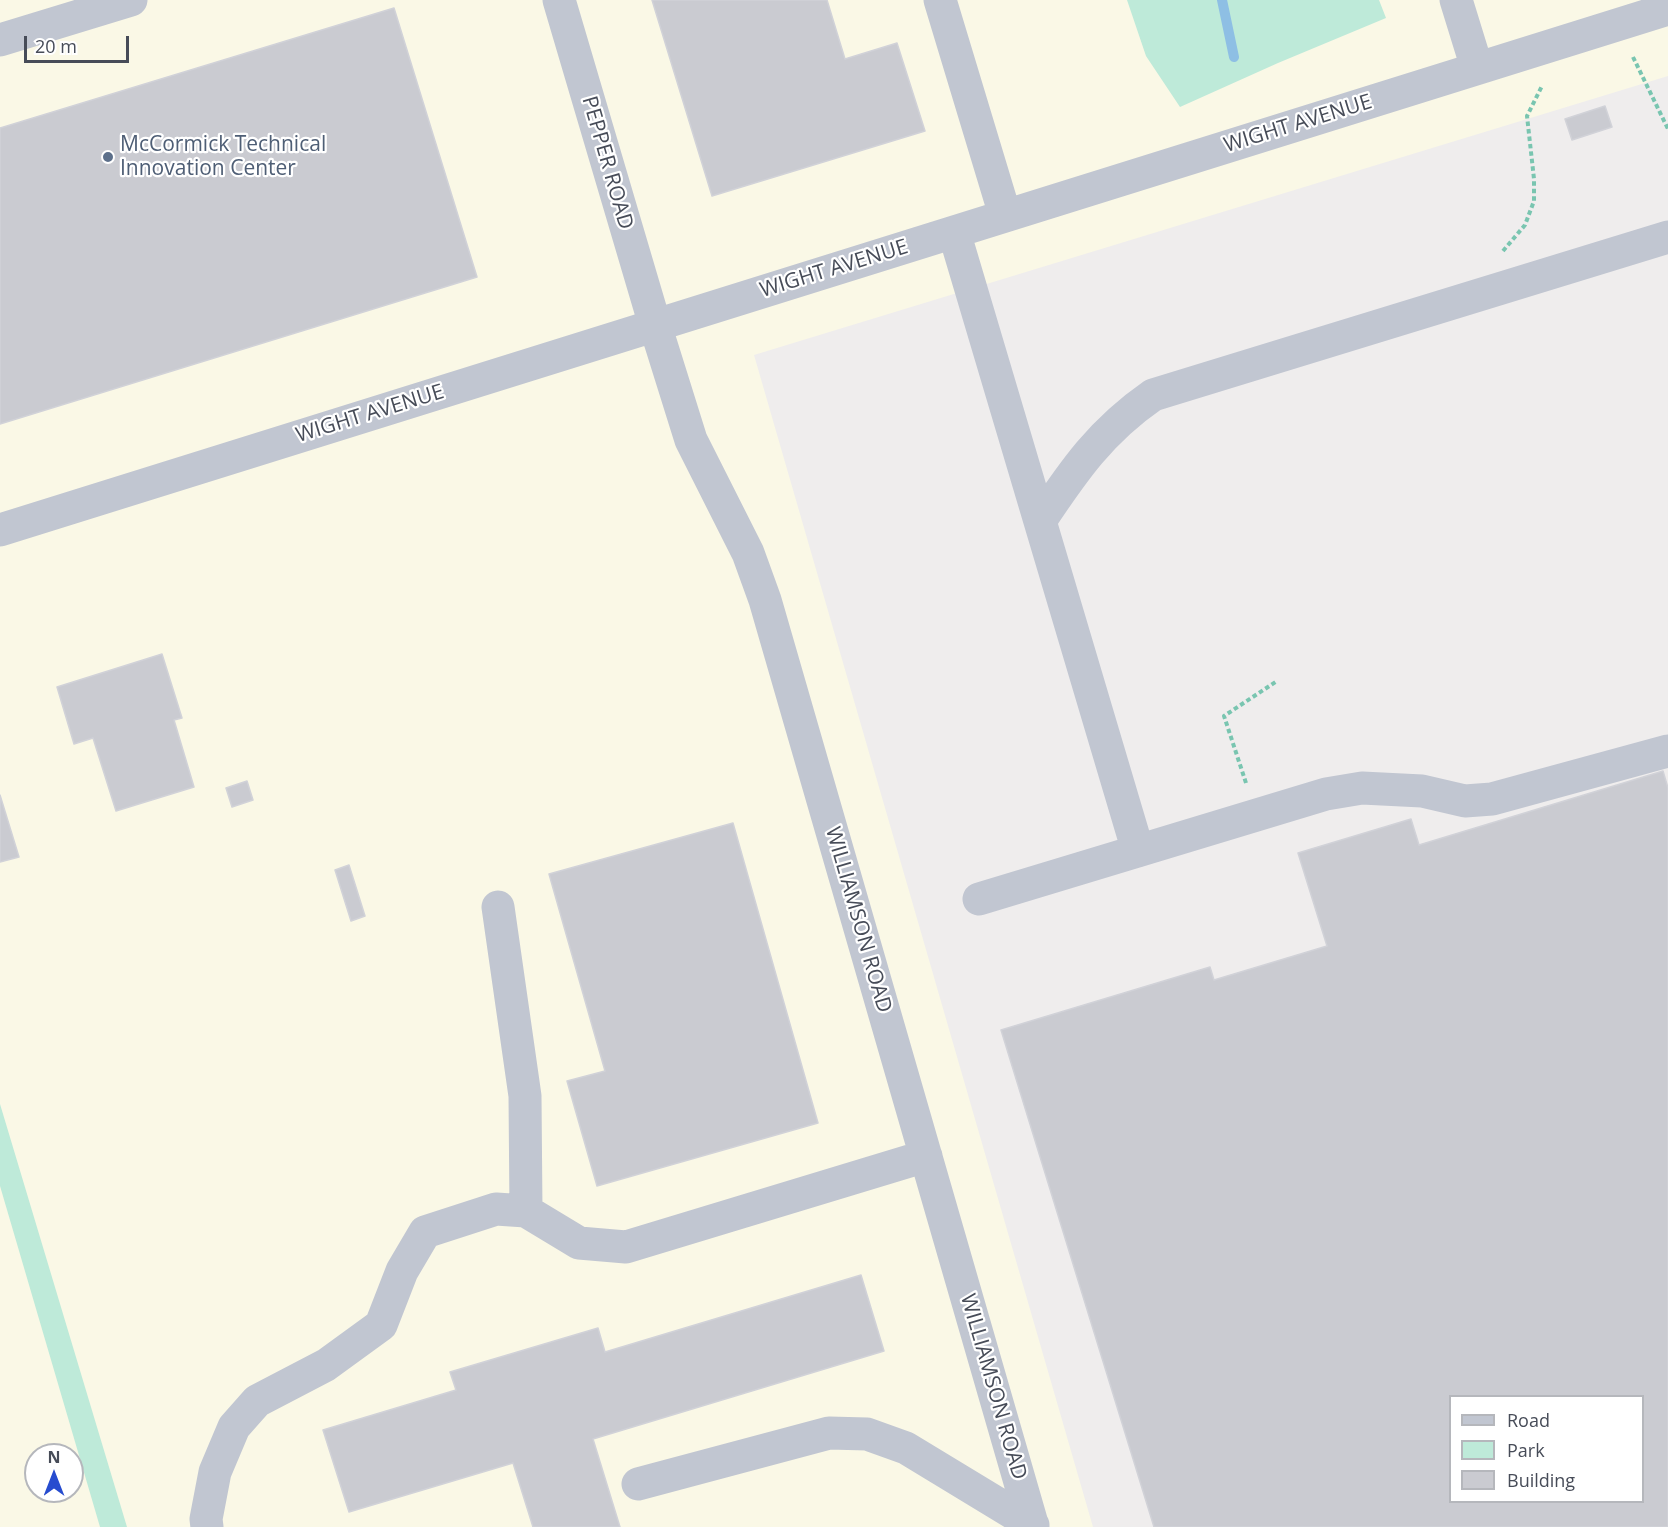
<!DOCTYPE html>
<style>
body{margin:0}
#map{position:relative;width:1668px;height:1527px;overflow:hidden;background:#efeded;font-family:"Open Sans",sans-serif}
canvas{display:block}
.legend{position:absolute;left:1449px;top:1395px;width:195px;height:108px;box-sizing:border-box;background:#fff;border:2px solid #b5b7bc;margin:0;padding:8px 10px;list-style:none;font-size:18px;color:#474c58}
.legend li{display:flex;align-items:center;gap:12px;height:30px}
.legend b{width:30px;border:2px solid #b5b7bc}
.north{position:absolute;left:24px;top:1443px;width:60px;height:60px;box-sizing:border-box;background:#fff;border:2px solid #b5b7bc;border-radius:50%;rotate:0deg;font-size:16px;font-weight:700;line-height:24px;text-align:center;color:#474c58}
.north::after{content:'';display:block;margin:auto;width:21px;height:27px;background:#274ccf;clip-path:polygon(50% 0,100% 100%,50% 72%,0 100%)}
.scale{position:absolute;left:24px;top:36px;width:105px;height:27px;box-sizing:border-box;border:3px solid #474c58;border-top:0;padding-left:8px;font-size:18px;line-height:21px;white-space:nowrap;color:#474c58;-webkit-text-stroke:4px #fff;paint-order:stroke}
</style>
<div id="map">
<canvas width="1668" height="1527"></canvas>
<ul class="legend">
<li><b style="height:8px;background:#c1c6d1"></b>Road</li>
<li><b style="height:16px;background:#beead9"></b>Park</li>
<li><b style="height:16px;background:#cacbd1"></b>Building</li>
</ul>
<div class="north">N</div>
<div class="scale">20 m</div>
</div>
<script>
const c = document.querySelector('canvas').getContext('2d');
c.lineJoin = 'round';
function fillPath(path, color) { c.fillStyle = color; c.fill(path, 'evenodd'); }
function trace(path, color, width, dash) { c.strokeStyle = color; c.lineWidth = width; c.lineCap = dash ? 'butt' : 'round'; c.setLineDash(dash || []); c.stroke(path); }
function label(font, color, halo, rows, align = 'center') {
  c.font = font + ' "Open Sans",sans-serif'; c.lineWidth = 4.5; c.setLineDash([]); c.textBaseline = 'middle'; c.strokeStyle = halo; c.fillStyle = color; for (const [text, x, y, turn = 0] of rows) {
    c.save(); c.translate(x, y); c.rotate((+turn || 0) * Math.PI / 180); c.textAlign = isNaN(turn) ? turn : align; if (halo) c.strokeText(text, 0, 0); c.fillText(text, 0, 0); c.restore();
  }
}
const commercial = new Path2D(`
 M0,0H1668V76L754,355L1093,1527H0ZM36,1455H72V1491H36Z`);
const green = new Path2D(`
 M1127,0H1379L1386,18L1278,63L1180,107L1146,56Z
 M0,1104L127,1527H100L0,1186Z`);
const stream = new Path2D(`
 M1222,0L1234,57`);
const building = new Path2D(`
 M652,0H827L845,59L897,43L925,131L712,196Z
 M394,8L477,277L0,424V128Z
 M1605,106L1612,127L1572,140L1565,119Z
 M162,654L182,718L174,720L194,787L116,811L93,738L74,744L57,687Z
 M1663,771L1668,788V1527H1154L1001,1030L1210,967L1214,980L1327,946L1298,853L1411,819L1419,845ZM1450,1396H1642V1502H1450Z
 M247,781L253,800L232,807L226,788Z
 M0,795L19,857L0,862Z
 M733,823L818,1123L597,1186L567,1081L605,1071L549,874Z
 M349,865L365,916L351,921L335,870Z
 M861,1275L884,1351L593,1439L620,1527H533L513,1463L349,1512L323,1430L456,1390L450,1372L598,1328L605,1352Z`);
const path = new Path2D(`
 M1633,57L1668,129
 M1503,251L1525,225L1534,201V179L1527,116L1542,86
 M1246,783L1224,716L1277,681`);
const minor = new Path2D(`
 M559,0L655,325L691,440L748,553L765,600L1033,1527
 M940,0L1005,215
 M1456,0L1477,68
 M0,40L131,0
 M954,232L1138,851
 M1040,521C1074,470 1101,431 1153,395L1668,237
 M0,530L1668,9
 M979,899L1326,794L1362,788L1422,791L1465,801L1492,799L1668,751
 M498,907L525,1096L526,1211
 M638,1484L829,1433L867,1434L906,1448L1033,1525
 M207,1527L206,1519L215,1472L234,1427L257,1401L326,1365L381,1325L402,1271L425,1232L496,1209L526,1211L579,1243L626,1247L926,1156`);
const markers = [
 [108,157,6,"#5c6f8a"]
];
const streetNames = [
 ["WIGHT AVENUE",1298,124,-17],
 ["PEPPER ROAD",607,163,74],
 ["WIGHT AVENUE",834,269,-17],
 ["WIGHT AVENUE",370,414,-17],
 ["WILLIAMSON ROAD",858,920,74],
 ["WILLIAMSON ROAD",993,1387,74]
];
const serviceNames = [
 ["McCormick Technical",120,145],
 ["Innovation Center",120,169]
];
fillPath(commercial, '#faf8e6');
fillPath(green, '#beead9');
trace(stream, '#8ebfe4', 10);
fillPath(building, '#cacbd1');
trace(building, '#d1d2d8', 1.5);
trace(path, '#79c5b0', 4, [4.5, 3]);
trace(minor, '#c1c6d1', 33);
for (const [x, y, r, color] of markers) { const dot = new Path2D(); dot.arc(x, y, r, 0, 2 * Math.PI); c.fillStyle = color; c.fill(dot); trace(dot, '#fff', 2); }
label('21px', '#474c58', '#fff', streetNames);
label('21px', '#4e5e75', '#fff', serviceNames, 'left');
</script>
